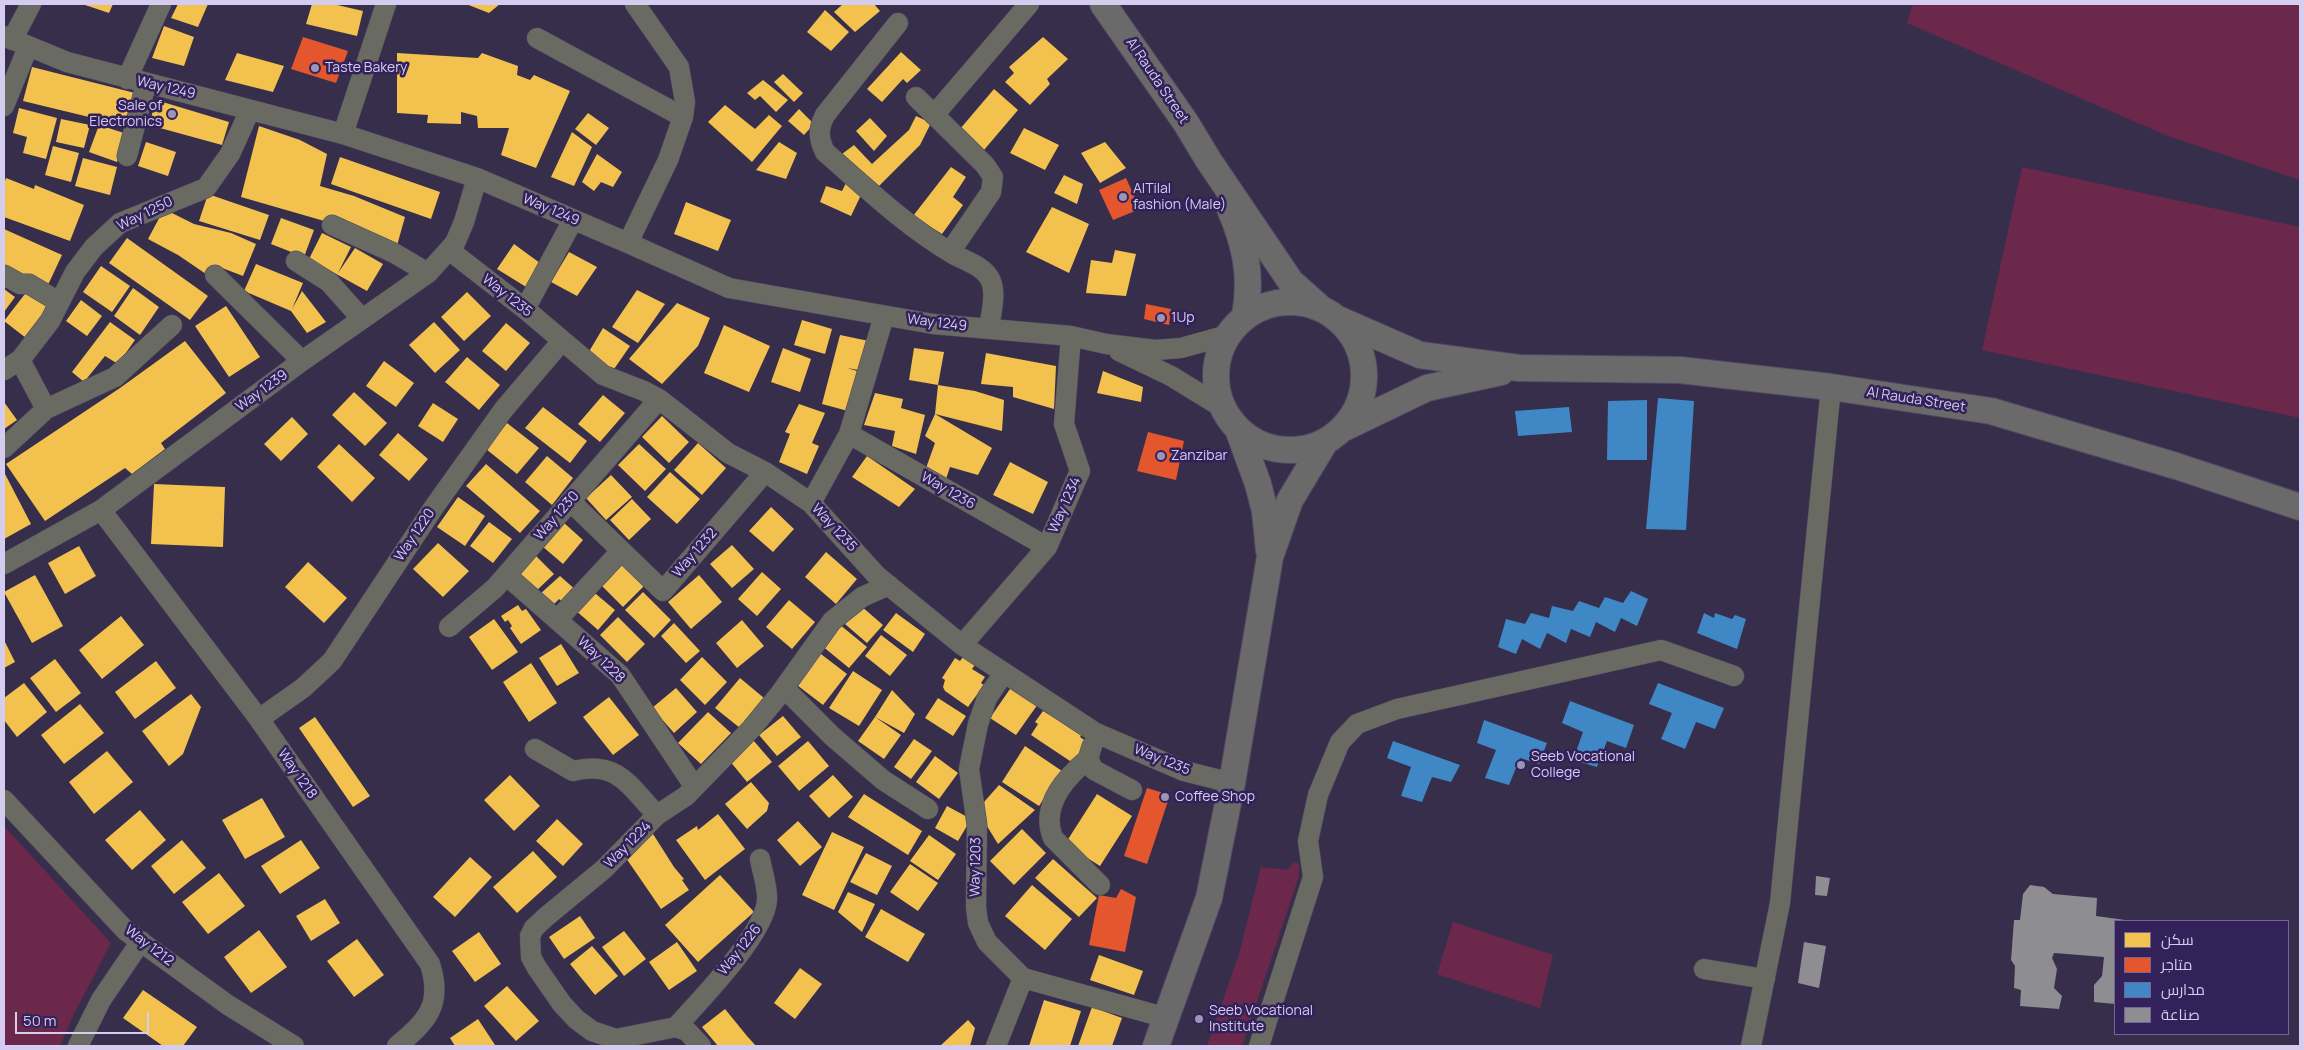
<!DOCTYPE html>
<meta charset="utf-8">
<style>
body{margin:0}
#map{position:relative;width:2304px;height:1050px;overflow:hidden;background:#372e4c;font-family:Manrope,Cairo,sans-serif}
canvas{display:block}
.frame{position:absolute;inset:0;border:5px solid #d4cdf0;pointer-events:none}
.legend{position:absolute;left:2114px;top:920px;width:175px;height:115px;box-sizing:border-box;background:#332159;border:1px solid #736695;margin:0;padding:6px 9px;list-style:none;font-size:15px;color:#d4cdf0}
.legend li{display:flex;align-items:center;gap:10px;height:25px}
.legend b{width:25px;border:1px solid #736695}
.scale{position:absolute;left:15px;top:1012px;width:134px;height:22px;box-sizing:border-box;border:2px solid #d4cdf0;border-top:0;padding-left:6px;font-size:15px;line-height:18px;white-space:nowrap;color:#d4cdf0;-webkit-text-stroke:4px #332159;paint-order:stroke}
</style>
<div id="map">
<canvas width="2304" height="1050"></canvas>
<div class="frame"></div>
<ul class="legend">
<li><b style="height:14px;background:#f2c14e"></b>سكن</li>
<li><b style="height:14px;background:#e4572e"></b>متاجر</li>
<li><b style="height:14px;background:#3f88c5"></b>مدارس</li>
<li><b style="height:14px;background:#8d8d92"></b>صناعة</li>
</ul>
<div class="scale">50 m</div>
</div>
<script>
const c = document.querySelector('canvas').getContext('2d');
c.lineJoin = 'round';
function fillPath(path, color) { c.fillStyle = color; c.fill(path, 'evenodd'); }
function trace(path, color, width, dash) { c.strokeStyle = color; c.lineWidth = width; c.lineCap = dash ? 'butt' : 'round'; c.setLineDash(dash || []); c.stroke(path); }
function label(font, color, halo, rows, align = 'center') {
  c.font = font + ' Manrope,sans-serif'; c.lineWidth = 5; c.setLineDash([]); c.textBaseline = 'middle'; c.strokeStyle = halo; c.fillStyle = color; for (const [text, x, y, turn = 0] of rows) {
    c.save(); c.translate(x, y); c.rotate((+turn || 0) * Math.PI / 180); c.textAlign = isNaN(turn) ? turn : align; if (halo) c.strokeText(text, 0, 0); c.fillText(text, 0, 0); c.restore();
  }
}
const green = new Path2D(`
 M1913,4H2300V180L2168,136L1907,23Z
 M2022,167L2300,227V418L1982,350Z
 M4,826L111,943L73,1016L60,1046H4Z
 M1294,862L1299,864V876L1242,1046H1207L1240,951L1261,867L1287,870Z
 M1453,922L1553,955L1540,1008L1437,974Z`);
const homes = new Path2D(`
 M82,4H113L109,13Z
 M178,4H208L198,27L171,18Z
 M312,4H333L363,11L357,36L306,24Z
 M466,4H500L489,13Z
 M843,4H874L880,11L855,32L834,12Z
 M825,10L849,32L831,51L807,32Z
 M164,26L194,37L184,66L152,58Z
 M1043,37L1068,59L1047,79L1050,84L1030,105L1005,82L1014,73L1009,67Z
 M901,52L921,70L907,83L903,79L882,102L867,89Z
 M237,53L284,66L273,92L225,80Z
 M397,53L478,58L482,53L518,66L517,75L530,80L534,75L570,91L536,168L501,155L509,128H478L477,116L461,112V124L427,123L428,115L397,113Z
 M32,67L135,93L126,126L23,101Z
 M783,74L803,93L794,102L774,82Z
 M763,80L788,100L776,112L760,96L755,100L747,93Z
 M994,89L1018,110L984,150L960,129Z
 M156,100L229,122L222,145L149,125Z
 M725,105L755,129L769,115L782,126L752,162L708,122Z
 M19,108L57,118L46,159L23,153L27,137L13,133Z
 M799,109L814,124L804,135L788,121Z
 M588,113L609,128L596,145L575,129Z
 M916,116L931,123L920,145L875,190L838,157L854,145L872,164L909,130Z
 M870,118L887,136L874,151L856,131Z
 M61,119L90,125L84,148L56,142Z
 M99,125L127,134L117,162L89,152Z
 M259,126L300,140L327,154L320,186L354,196L405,217L396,249L345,227L241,197Z
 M1024,128L1059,145L1045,170L1010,153Z
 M572,132L592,147L574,186L551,177Z
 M146,142L176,152L168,176L138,166Z
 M779,142L797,153L786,179L756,170Z
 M1105,142L1126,168L1100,183L1081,153Z
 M53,146L79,153L71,182L45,175Z
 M597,154L622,172L613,187L601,182L594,191L582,182Z
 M340,157L440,192L431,219L331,184Z
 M83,158L117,167L110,195L75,186Z
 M951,167L966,177L953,197L963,205L942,234L913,216Z
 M1064,175L1083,184L1077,204L1054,193Z
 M6,178L34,189L35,185L84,205L70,241L4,217V184Z
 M846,183L861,195L851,216L820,202L826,186L842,191Z
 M208,194L269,215L260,240L199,221Z
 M686,202L731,220L718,251L674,234Z
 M1052,207L1089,224L1069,273L1026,252Z
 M164,209L194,224L231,233L256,244L243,276L217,266L206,274L178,255L148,239Z
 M281,218L314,230L304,257L271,244Z
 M4,229L62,255L47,287L4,267Z
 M322,233L351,247L338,273L355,248L383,264L367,291L309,259Z
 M127,238L208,296L190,320L109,263Z
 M514,244L544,266L531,290L497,269Z
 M1115,250L1136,254L1126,296L1086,293L1091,260L1112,263Z
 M569,252L597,267L577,296L551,282Z
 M256,264L303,283L292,309L302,291L326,322L307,333L291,311L244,291Z
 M101,266L130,286L112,312L83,292Z
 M133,288L159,307L140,335L114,316Z
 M4,289L15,297L4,312Z
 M28,290L50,307L26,338L4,321Z
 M637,290L665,304L638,343L612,327Z
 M467,292L491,316L464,341L441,317Z
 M81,300L102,316L87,336L66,321Z
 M677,303L710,318L698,346L662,384L629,359Z
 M226,306L260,357L229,377L195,326Z
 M802,320L832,329L825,354L794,345Z
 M110,322L135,340L118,364L105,356L84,382L72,372Z
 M434,322L460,350L435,373L409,345Z
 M506,323L530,343L506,371L482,351Z
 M724,325L770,346L749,392L704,373Z
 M603,328L630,346L612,372L587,355Z
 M840,335L869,341L864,371L847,368L857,371L848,411L822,404Z
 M185,341L226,393L161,443L165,449L132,474L125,468L45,521L6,464L120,388Z
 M783,348L811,359L800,392L771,382Z
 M914,348L944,352L938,385L909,380Z
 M986,353L1056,366L1054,409L1013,397V387L981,384Z
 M467,357L500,385L479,410L445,382Z
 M384,361L414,383L396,407L366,386Z
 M1103,371L1143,387L1141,402L1097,393Z
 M938,385L975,391L1004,400L1002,431L935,414Z
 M354,392L387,423L365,446L332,415Z
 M875,393L903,399L901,408L925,415L916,454L892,446L895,431L864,425Z
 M603,395L625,413L600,442L578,424Z
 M4,402L17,420L4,429Z
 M433,403L458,419L443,442L418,426Z
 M799,404L825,413L812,443L819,446L807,474L779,462L790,434L785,432Z
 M543,407L587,441L570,463L525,428Z
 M935,414L992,448L978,475L950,467L946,479L926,468L935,443L925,436Z
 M662,416L689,442L669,463L642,437Z
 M292,417L308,434L281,461L264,444Z
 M507,423L539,448L517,474L486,449Z
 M398,433L428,459L409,481L379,455Z
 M698,443L726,468L702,495L674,470Z
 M339,444L375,478L352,502L317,467Z
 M639,444L666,469L645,491L618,465Z
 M547,456L573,478L552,505L525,482Z
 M867,456L915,489L899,507L852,477Z
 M1010,462L1048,482L1033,514L993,495Z
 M486,464L540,511L520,533L466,486Z
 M4,472L31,524L4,539Z
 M670,472L700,499L677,524L647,497Z
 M611,475L632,497L606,520L586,498Z
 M154,484L225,487L223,547L151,544Z
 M458,497L485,516L465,546L437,527Z
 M632,499L651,519L629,540L610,520Z
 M771,507L794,529L773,552L749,531Z
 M489,522L512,539L493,563L470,546Z
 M563,522L583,540L563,564L542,546Z
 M438,543L469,571L443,597L413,569Z
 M732,545L754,569L732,588L710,564Z
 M79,546L96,576L65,594L48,563Z
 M826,552L857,579L836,604L805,577Z
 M535,555L554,574L535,592L516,573Z
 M620,559L646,584L623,607L597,581Z
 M308,562L347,598L324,623L285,587Z
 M762,572L781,589L757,616L738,599Z
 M35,575L63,626L32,643L4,592Z
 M699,575L722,602L691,629L668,602Z
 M560,576L577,591L565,604L559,599L553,605L540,594Z
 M590,589L615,610L598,630L574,609Z
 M643,592L671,620L654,638L625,610Z
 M789,600L815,622L792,649L766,627Z
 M518,605L522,611L526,609L541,630L521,644L510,628L512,626L508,620L505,622L501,616Z
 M861,606L883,625L867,643L845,624Z
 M896,613L925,634L913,652L883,630Z
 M121,616L144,645L102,679L79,650Z
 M618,617L645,644L627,662L600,635Z
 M494,619L518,652L492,670L469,637Z
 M742,620L764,646L737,668L716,643Z
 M674,623L700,651L686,663L661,636Z
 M839,624L867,647L849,668L821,645Z
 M881,635L907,655L890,676L865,656Z
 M4,640L15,662L4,668Z
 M561,644L579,673L557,686L539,658Z
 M817,651L847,674L823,705L793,682Z
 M702,657L727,682L705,705L680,680Z
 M963,657L975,665L972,669L985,677L981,683L984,685L968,707L945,691L943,687L945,680L942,678L955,658L960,661Z
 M55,659L81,693L56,712L30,678Z
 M156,661L176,688L135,719L115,692Z
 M531,663L557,703L529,722L503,682Z
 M853,671L882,690L859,726L829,708Z
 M740,678L764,698L740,728L715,708Z
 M24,683L47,712L17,737L4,720V698Z
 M1012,686L1038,704L1016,735L990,718Z
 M676,688L697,712L674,733L652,708Z
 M892,690L915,714L904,733L875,717Z
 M191,694L201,707L183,754L169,766L142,731Z
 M609,697L639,735L613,755L583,717Z
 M938,698L966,716L953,736L925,718Z
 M80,704L104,733L64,764L41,735Z
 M1043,711L1050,715L1052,712L1085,730L1080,737L1090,744L1073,763L1031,735L1038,724L1035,722Z
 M708,712L731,733L701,764L678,743Z
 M783,716L801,737L777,756L759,735Z
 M315,717L370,796L353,807L299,728Z
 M875,717L901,735L884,759L858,741Z
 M914,739L932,751L911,779L894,767Z
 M753,740L772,762L747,782L729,760Z
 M808,741L829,766L799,791L778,766Z
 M1025,746L1062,771L1039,806L1002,782Z
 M107,751L133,782L94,814L69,782Z
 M935,756L958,773L939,799L916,782Z
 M510,775L540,806L514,831L484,800Z
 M833,775L853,797L829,818L809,796Z
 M751,782L769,803L767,811L747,829L725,804Z
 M999,785L1035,810L998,844L977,810Z
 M864,794L922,831L908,855L848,817Z
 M1097,794L1132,816L1100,866L1065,844Z
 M262,798L285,837L245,859L222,820Z
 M947,806L971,819L958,841L935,828Z
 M140,810L166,840L132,870L105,840Z
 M718,814L745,849L705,880L676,840L697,826L698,830Z
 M557,819L583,844L563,866L536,841Z
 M798,821L822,847L800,866L777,840Z
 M1022,829L1046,853L1014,885L990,861Z
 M832,832L864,847L834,910L802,895Z
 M653,834L674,867L684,879L682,880L689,890L661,909L626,858Z
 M929,835L956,854L938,880L910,861Z
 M182,840L206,868L174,894L151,866Z
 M301,840L320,868L280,894L261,866Z
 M533,851L557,877L517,913L493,887Z
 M866,853L892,866L877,895L850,882Z
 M470,857L492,877L455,917L433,897Z
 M1053,859L1097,898L1079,917L1035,878Z
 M910,864L938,883L918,911L890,892Z
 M219,873L245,906L208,934L182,902Z
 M720,875L754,912L698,962L665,925Z
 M1032,885L1072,919L1045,950L1005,916Z
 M848,892L875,904L862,932L838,912Z
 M325,899L340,923L311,941L296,916Z
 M881,909L925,934L908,962L865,937Z
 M580,916L595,938L564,959L549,937Z
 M259,930L287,967L251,993L224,957Z
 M624,931L646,959L624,976L602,947Z
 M479,932L501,964L475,982L452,951Z
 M357,939L384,975L354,997L327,961Z
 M677,942L697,971L669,990L649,962Z
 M592,946L618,976L595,995L570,964Z
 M1099,955L1143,971L1134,995L1090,980Z
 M800,968L822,984L795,1019L774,1003Z
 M507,986L539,1021L516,1041L484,1006Z
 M143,990L197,1027L183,1046H163L123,1018Z
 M1044,1000L1081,1011L1070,1046H1029Z
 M1092,1007L1122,1018L1112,1046H1078Z
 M725,1009L747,1036L756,1046H718L702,1027Z
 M478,1019L495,1045L455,1046L450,1038Z
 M968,1020L975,1028L970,1046H940Z`);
const shops = new Path2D(`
 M303,37L348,51L336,83L291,69Z
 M1126,178L1140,209L1113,220L1099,190Z
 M1146,304L1171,309L1169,325L1144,319Z
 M1148,432L1184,441L1176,480L1137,471Z
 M1147,788L1170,795L1147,864L1124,856Z
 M1121,889L1136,897L1125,952L1089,945L1099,895L1116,898Z`);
const schools = new Path2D(`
 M1658,398L1694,401L1686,530L1646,529Z
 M1647,400V460H1607L1608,401Z
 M1569,407L1572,432L1518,436L1515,411Z
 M1631,591L1648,599L1637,626L1621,618L1615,632L1596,622L1590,637L1571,629L1566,643L1547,633L1540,649L1522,639L1516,654L1498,647L1506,619L1525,624L1531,613L1549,618L1552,606L1573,611L1579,601L1599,608L1605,597L1623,603Z
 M1704,613L1714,618L1715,613L1732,619L1735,615L1746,619L1737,649L1697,633Z
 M1658,683L1724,708L1715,729L1696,722L1685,749L1661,739L1672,713L1649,704Z
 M1570,701L1634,725L1626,748L1607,741L1597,767L1573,760L1583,732L1562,723Z
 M1484,720L1547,743L1539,764L1520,758L1509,785L1485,778L1496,750L1477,743Z
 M1393,741L1460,765L1451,782L1432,777L1422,802L1401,796L1411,767L1387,758Z`);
const industry = new Path2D(`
 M1816,876L1830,878L1827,896L1815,895Z
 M2030,885L2044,887L2053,894L2097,898L2096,916L2125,920L2115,921V1004L2094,1002V985L2102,976L2104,957L2054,953L2052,958L2057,969L2054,988L2062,996L2059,1009L2020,1006L2021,990L2014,988L2015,966L2011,960L2014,920H2020L2023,894Z
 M1804,942L1826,946L1819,988L1798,983Z`);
const minor = new Path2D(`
 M898,23L825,115C818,129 818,138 825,152C866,188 906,226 953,254C966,261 983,266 990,279C997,293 991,313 989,328
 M4,36L67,62L343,134L477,178L628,243L729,288L933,324L1071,336L1106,344L1156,350L1181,348L1228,335
 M537,38L683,117
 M12,40L31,4
 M127,79L161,4
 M916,97L985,165L993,177L991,192L950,252
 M4,106L28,47
 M934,115L1029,4
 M343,134L386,4
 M127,156L146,84
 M332,225L394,253L428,273
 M628,243L668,160L683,117L685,102L679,67L635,4
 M449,250L525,309L603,375L644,391L659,399L728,453L765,472L811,503L877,576L962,645L1096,733L1184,771L1232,783
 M296,261L329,282L362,319
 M4,275L20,284H29L59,302
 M215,275L302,361
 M525,309L573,220
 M1119,351L1171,376L1223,408
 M4,370L20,360L50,321L75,272L94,247L120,223L206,188L230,154L250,110
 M46,409L115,377L172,325
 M849,434L1047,547
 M4,448L46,409L20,360
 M570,501L663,591L765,472
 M811,503L849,434L884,316
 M101,510L259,719L430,964C443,1005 427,1021 397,1046
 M4,564L101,510L302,361L428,273L455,243L464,222L477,178
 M506,575L620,675L694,786
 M557,620L621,551
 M449,627L495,588L659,399
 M962,645L1047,547L1080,471L1064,424L1071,336
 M784,688L832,736L883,780L928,809
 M259,719L303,688L332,661L434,507L504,409L562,341
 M1092,746L1088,759L1094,770L1132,790
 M535,749L573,771C618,760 629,786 657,815
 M1088,759C1065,778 1040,806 1053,838L1100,885
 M4,800L126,931L228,1005L294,1046
 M1704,969L1765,979
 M1023,978L1167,1018
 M676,1027C700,1000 765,934 767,900C768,888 762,871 760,859
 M78,1046L101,1000L141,941
 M701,1046L687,1031L676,1027L616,1039L592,1031L576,1019L562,1004L537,968L531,957L530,936L534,928L547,916L604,869L657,815L686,796L752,728L779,695L832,621L862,597L889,585
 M996,1046L1023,978L987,942L978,923L976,907L977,825L969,769L978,724L987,698L1004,673
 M1259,1046L1313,877L1308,841L1318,795L1340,742L1357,724L1397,709L1661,650L1734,676
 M1751,1046L1780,903L1831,387`);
const major = new Path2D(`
 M1103,4L1186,123L1209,161L1291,282L1318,306
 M1230,209C1246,246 1252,277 1245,316
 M1216 376a74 74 0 1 1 148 0a74 74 0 1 1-148 0Z
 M1340,320L1420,355L1519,368L1680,370L1831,387L1991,411L2176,466L2300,507
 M1344,428L1427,388L1501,372
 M1238,429L1258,484L1265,511L1269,551
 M1156,1046L1209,898L1232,783L1270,557L1290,500L1325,442`);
const markers = [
 [315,68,5,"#9d95b7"],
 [172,114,5,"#9d95b7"],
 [1123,197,5,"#9d95b7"],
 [1161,318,5,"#9d95b7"],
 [1161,456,5,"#9d95b7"],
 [1521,765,5,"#9d95b7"],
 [1165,797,5,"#9d95b7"],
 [1199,1019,5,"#9d95b7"]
];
const poiNames = [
 ["Taste Bakery",325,68],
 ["Sale of",162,106,"right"],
 ["Electronics",162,122,"right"],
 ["AlTilal",1133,189],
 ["fashion (Male)",1133,205],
 ["1Up",1171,318],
 ["Zanzibar",1171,456],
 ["Seeb Vocational",1531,757],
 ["College",1531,773],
 ["Coffee Shop",1175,797],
 ["Seeb Vocational",1209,1011],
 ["Institute",1209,1027]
];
const streetNames = [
 ["Al Rauda Street",1157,81,56],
 ["Way 1249",166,88,13],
 ["Way 1249",551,210,23],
 ["Way 1250",145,214,-26],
 ["Way 1235",507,296,38],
 ["Way 1249",937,323,7],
 ["Way 1239",262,391,-36],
 ["Al Rauda Street",1916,400,9],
 ["Way 1236",948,491,30],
 ["Way 1234",1065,505,-66],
 ["Way 1230",557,516,-49],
 ["Way 1235",834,528,47],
 ["Way 1220",415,535,-56],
 ["Way 1232",695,553,-49],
 ["Way 1228",601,660,44],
 ["Way 1235",1162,760,22],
 ["Way 1218",297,774,55],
 ["Way 1224",628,845,-45],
 ["Way 1203",976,867,-89],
 ["Way 1212",149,946,37],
 ["Way 1226",740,950,-52]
];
fillPath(green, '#6c284b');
fillPath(homes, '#f2c14e');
fillPath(shops, '#e4572e');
fillPath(schools, '#3f88c5');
fillPath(industry, '#8d8d92');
trace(minor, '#514a64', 21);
trace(major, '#514a64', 28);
trace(minor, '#696a62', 20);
trace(major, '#6b6a6a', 26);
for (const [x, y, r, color] of markers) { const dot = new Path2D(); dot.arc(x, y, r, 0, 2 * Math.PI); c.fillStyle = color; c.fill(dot); trace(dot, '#332159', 2); }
label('14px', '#d4cdf0', '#332159', poiNames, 'left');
label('14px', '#d4cdf0', '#332159', streetNames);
</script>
